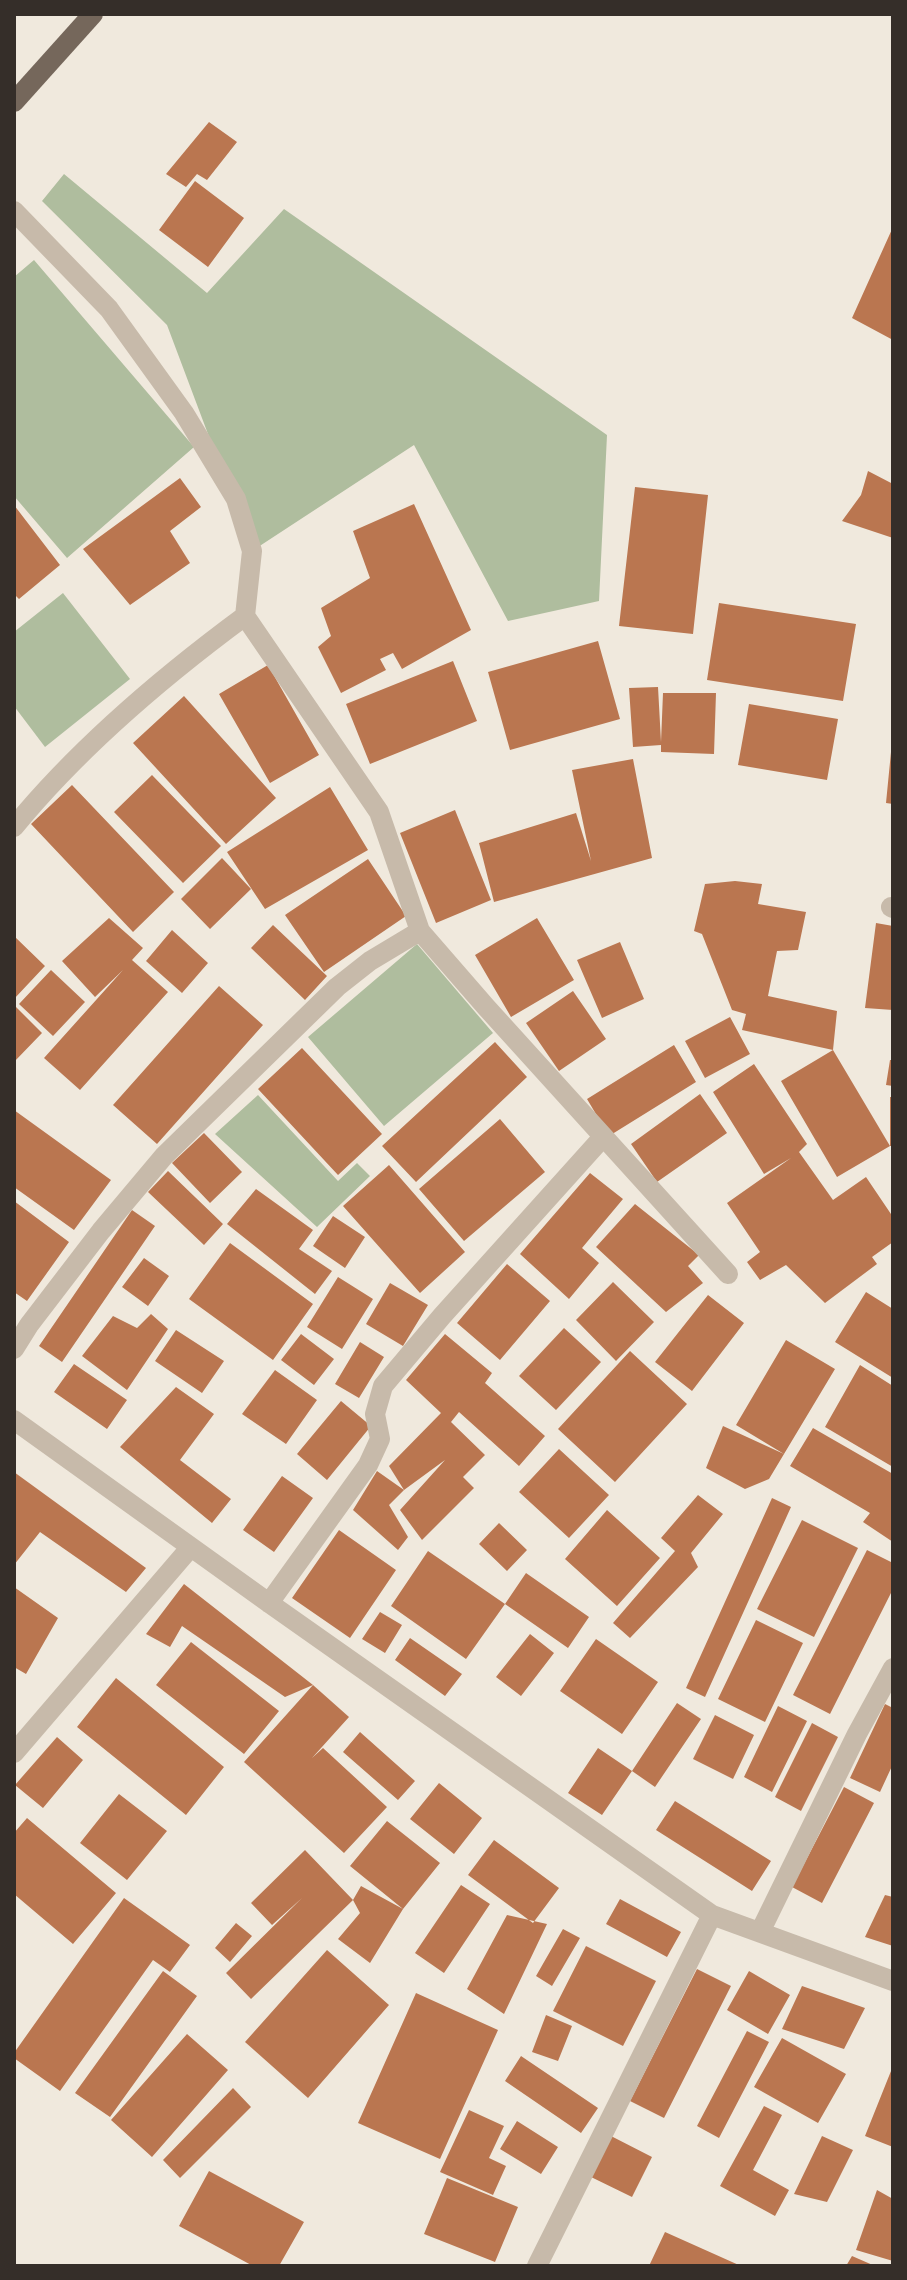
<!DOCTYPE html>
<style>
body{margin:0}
#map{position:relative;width:907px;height:2280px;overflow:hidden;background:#f0e9dd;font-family:Inter,sans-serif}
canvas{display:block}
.frame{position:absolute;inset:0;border:16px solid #352e29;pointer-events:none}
</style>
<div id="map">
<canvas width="907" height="2280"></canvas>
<div class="frame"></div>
</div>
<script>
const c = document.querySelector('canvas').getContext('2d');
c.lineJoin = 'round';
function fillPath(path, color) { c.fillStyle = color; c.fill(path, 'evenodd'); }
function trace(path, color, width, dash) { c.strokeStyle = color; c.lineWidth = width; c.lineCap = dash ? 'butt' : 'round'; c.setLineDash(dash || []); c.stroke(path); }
const green = new Path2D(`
 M64,174L207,293L284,209L607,435L599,601L508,621L414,445L252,551L167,325L42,201Z
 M34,260L194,447L67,558L14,496V277Z
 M63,593L130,679L45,747L14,706V632Z
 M417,944L493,1033L384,1126L308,1037Z
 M258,1095L338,1181L357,1163L370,1176L317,1227L215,1134Z`);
const building = new Path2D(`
 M209,122L237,142L207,180L197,174L186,187L166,174Z
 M195,181L244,218L208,267L159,230Z
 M893,227V340L852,318Z
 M868,471L893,484V538L842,521L861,495Z
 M180,478L201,507L170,531L190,563L130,605L83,549Z
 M635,487L708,495L693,634L619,626Z
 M414,504L471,630L402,669L393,653L380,659L386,670L341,693L318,647L331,636L321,608L370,578L353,531Z
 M14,505L60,565L19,599L14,594Z
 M719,603L856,624L843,701L707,680Z
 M598,641L620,719L510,750L488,672Z
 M453,661L477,721L370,764L346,704Z
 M268,665L319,755L270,783L219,694Z
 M658,687L661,742L663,693H716L714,754L661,752V745L633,747L629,688Z
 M184,696L276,798L226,844L133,743Z
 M749,704L838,719L827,780L738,765Z
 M891,752H893V804L886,803Z
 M633,759L652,858L494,902L479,843L576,813L591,861L572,770Z
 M152,775L221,846L183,883L114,812Z
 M72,785L174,892L133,932L31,824Z
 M330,787L368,850L265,909L227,852Z
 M455,810L491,900L436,923L400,833Z
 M222,858L251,889L210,929L181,899Z
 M368,859L406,916L324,972L285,915Z
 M735,881L762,884L758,904L806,912L798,950L777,951L768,996L837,1011L833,1050L742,1030L746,1014L732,1010L702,934L694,931L705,884Z
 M109,918L143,948L132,960L168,992L80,1090L44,1058L123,970L95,997L62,961Z
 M537,918L574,980L511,1017L475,955Z
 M876,923L893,926V1010L865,1008Z
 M273,925L327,976L305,1000L251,948Z
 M172,930L208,963L182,993L146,961Z
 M14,936L45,966L14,999Z
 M620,942L644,999L602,1018L577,960Z
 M51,970L85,1002L53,1036L19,1004Z
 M219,986L263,1025L157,1144L113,1105Z
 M573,991L606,1039L559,1071L526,1023Z
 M14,1005L42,1033L14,1062Z
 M730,1017L750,1054L705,1078L685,1041Z
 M495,1042L527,1077L416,1182L382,1146Z
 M674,1045L696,1082L609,1136L587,1099Z
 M302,1048L382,1134L338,1175L258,1089Z
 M833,1050L890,1146L837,1177L781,1081Z
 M890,1060H893V1086L886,1085Z
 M754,1064L807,1144L799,1152L833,1200L866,1177L893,1217V1242L872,1257L877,1264L825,1303L786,1265L760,1280L747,1262L760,1252L727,1203L791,1158L764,1174L713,1092Z
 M700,1094L727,1133L657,1182L631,1144Z
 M890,1097H893V1146H890Z
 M14,1110L111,1180L74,1230L14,1187Z
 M500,1119L545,1172L464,1241L419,1189Z
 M204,1133L242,1172L210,1203L172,1163Z
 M389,1165L465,1252L420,1293L343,1206Z
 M168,1171L223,1224L204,1245L148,1192Z
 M590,1173L623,1199L582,1248L599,1263L569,1299L520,1254Z
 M256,1189L313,1230L299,1249L332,1271L315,1294L227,1224Z
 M14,1201L69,1242L27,1301L14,1292Z
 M635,1204L699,1255L688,1266L703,1283L666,1312L596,1247Z
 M132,1210L155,1226L62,1362L39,1346Z
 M333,1216L365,1237L345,1268L313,1246Z
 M230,1243L313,1304L273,1360L189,1299Z
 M144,1258L169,1276L148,1306L122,1287Z
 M507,1264L550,1301L500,1360L457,1323Z
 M338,1277L373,1299L342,1349L307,1327Z
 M613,1282L654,1322L616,1361L576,1320Z
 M390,1283L428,1305L403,1346L366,1324Z
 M866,1292L893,1309V1378L835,1342Z
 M708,1295L744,1323L692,1391L655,1362Z
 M151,1314L168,1329L127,1390L82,1356L113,1316L137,1328Z
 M564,1328L601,1362L556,1410L519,1376Z
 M176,1330L224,1361L202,1393L155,1361Z
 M301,1334L334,1359L314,1385L281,1360Z
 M445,1334L492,1373L485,1383L545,1436L519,1466L459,1412L451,1422L485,1455L463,1477L474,1488L422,1540L400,1510L445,1460L404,1490L389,1466L441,1413L406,1380Z
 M786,1340L835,1369L784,1454L736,1425Z
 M360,1342L384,1357L359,1398L335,1384Z
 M630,1351L687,1404L615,1482L558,1429Z
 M74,1364L127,1400L107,1429L54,1392Z
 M860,1365L893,1386V1467L825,1427Z
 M275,1370L317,1400L286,1444L242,1414Z
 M176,1387L214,1414L180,1460L231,1499L212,1523L120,1447Z
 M341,1401L371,1426L327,1480L297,1454Z
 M723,1426L784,1454L769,1479L745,1489L706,1468Z
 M813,1428L893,1474V1542L863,1522L870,1513L790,1466Z
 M559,1449L609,1495L569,1538L519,1492Z
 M377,1471L404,1490L389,1505L408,1537L398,1550L353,1510Z
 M14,1472L146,1568L126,1592L40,1532L14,1565Z
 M282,1476L313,1498L274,1552L243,1530Z
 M698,1495L723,1514L691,1553L698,1567L630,1638L613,1623L675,1551L661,1538Z
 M772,1498L791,1507L705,1697L686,1688Z
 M607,1510L660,1558L617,1606L565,1559Z
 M802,1520L858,1548L814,1637L757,1609Z
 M499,1523L527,1550L507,1571L479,1544Z
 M339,1530L396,1570L350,1638L292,1598Z
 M867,1550L893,1563V1589L830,1714L793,1695Z
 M428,1551L505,1604L466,1659L391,1606Z
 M526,1573L589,1617L568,1648L505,1604Z
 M184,1584L313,1685L285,1697L182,1626L170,1647L146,1634Z
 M14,1587L58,1618L26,1674L14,1667Z
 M380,1612L402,1625L385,1653L362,1639Z
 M756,1620L803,1643L765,1722L718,1699Z
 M530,1634L554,1653L521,1696L496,1677Z
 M410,1638L462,1674L445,1696L395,1660Z
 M596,1639L658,1682L622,1734L560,1691Z
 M191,1642L279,1711L244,1754L156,1685Z
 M116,1678L224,1767L186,1815L77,1727Z
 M313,1685L349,1717L312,1758L323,1748L387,1807L344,1853L244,1762Z
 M677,1703L701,1719L655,1787L632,1771Z
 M885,1704L893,1708V1764L880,1792L850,1778Z
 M778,1706L807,1721L772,1792L744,1777Z
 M715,1715L754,1735L733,1779L693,1759Z
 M812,1723L838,1737L801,1811L775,1797Z
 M360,1732L415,1781L398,1800L343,1752Z
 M57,1737L83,1760L43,1808L15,1785Z
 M598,1748L632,1771L602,1815L568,1793Z
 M439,1783L482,1818L454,1854L410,1819Z
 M844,1787L874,1803L822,1903L792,1887Z
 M119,1794L167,1831L127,1880L80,1843Z
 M675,1801L771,1861L752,1891L656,1830Z
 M27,1818L116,1893L73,1944L14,1894V1833Z
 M387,1821L440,1863L403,1909L350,1866Z
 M494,1840L559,1888L533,1923L468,1875Z
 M305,1850L353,1900L251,1999L226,1973L302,1898L272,1925L251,1903Z
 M461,1885L490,1904L444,1973L415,1953Z
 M361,1886L403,1909L370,1963L338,1939L360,1913L353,1900Z
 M885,1895L893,1897V1946L865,1937Z
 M124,1898L190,1945L170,1972L153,1960L60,2091L14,2058V2053Z
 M620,1899L681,1932L667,1957L606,1924Z
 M507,1915L547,1924L504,2014L467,1989Z
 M236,1923L252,1936L230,1962L215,1948Z
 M563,1929L580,1938L552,1986L536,1976Z
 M586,1946L656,1981L623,2046L553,2011Z
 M327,1950L389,2005L308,2098L245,2042Z
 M697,1969L731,1986L664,2118L630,2101Z
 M163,1971L197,1996L110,2117L75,2093Z
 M749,1971L790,1995L768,2034L727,2010Z
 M802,1986L865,2008L844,2049L782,2029Z
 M416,1993L498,2030L440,2159L358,2123Z
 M546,2015L572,2026L558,2061L532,2052Z
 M747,2031L769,2042L719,2138L697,2126Z
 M187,2034L228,2070L152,2157L111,2120Z
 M782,2038L846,2074L818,2123L754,2087Z
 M521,2056L598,2108L581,2133L505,2081Z
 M893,2066V2147L865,2136Z
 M233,2088L251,2107L180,2178L163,2160Z
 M764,2106L782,2115L753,2170L789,2190L775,2216L720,2186Z
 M469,2110L504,2126L489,2158L506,2166L493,2195L440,2172Z
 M517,2121L558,2147L541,2174L500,2149Z
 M611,2136L652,2157L632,2197L591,2177Z
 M822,2136L853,2150L827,2202L794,2194Z
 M209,2171L304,2222L279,2266H253L179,2226Z
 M447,2178L518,2207L495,2262L424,2234Z
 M877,2190L893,2199V2261L856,2250Z
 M665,2232L741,2266H649Z
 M852,2256L875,2266H846Z`);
const minor = new Path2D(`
 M14,211L109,309L184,413L236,499L252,551L245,616L379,812L420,931L486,1007L728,1274
 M14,827C77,750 165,675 245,616
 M891,907L893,908
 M14,1349L29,1325L101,1231L164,1156L337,987L370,961L420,931
 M14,1420L269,1603L712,1915L893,1981
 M269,1603L368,1465L380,1439L375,1414L383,1386L442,1316L603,1137
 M14,1753L190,1548
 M760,1932L857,1734L893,1668
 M537,2266L712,1915`);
const primary = new Path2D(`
 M14,102L93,14`);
fillPath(green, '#afbd9e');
fillPath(building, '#ba7650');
trace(minor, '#c7baaa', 20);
trace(primary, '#75675b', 20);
</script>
